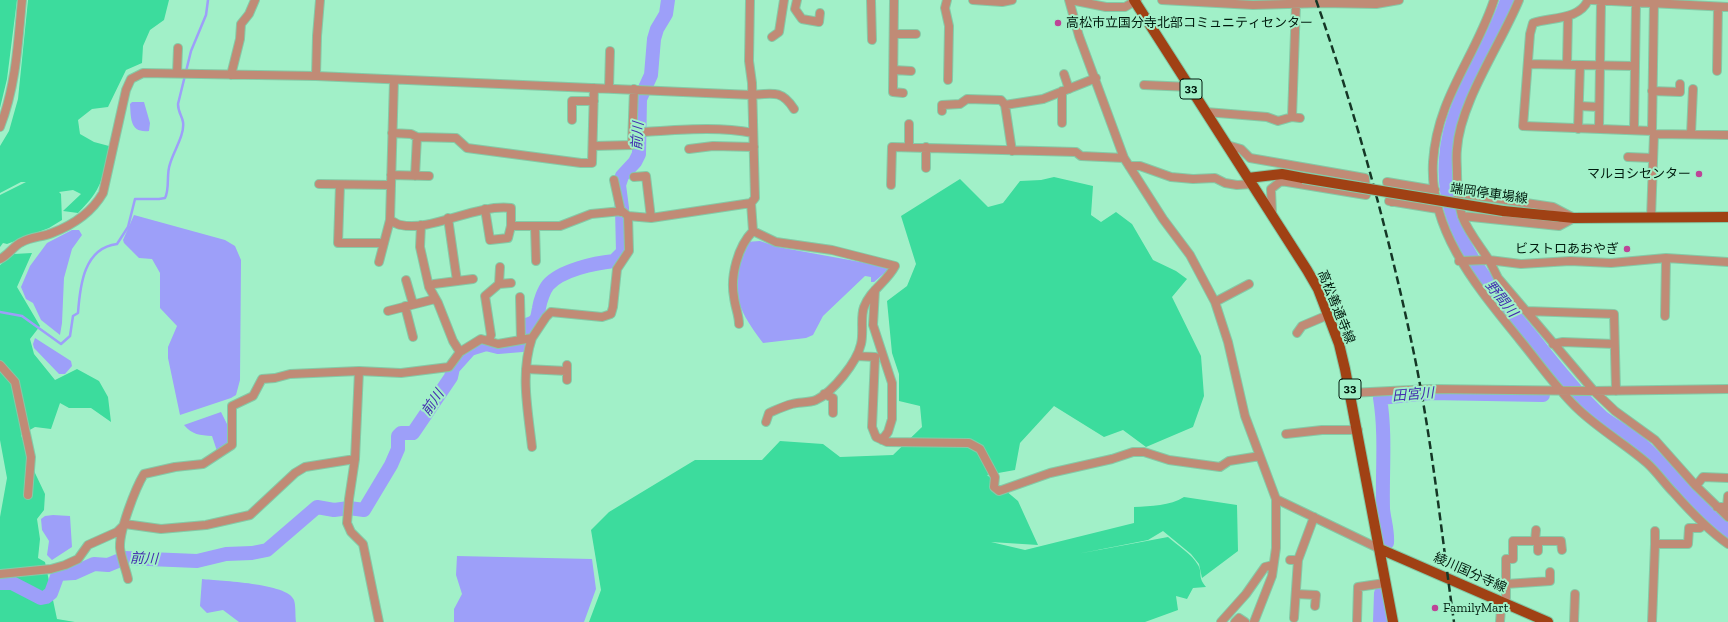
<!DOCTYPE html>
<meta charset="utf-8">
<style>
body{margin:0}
canvas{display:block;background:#a1f0c8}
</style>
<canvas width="1728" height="622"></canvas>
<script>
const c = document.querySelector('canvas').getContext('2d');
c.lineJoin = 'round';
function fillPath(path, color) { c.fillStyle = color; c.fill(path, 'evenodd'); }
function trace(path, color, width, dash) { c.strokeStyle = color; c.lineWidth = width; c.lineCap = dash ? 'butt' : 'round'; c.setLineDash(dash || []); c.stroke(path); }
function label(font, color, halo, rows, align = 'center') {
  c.font = font + ' "Zilla Slab","Noto Sans JP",serif'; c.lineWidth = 4; c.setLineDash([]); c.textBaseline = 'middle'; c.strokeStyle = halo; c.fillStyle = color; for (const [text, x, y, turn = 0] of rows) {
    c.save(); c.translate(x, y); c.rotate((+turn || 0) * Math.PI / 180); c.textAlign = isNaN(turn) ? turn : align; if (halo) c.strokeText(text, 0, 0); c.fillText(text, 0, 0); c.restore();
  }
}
const green = new Path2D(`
 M0,0H17L7,79L0,108Z
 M28,0H169L164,20L150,30L143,46L142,63L126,70L108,107L92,109L78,120L80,134L94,142L109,146C102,180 103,188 78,213L63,211L81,194L73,190L59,192L61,194L62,220L49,228L7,244L3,243L0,247V195L26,182H21L0,193V146L9,131L18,99Z
 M1054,177L1093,186L1091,215L1101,222L1116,212L1132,224L1153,260L1176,271L1187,279L1172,297L1201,356L1204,396L1193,427L1146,447L1123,430L1104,437L1054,406L1020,443L1015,470L987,475L1018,501L1038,545L991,542L1025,550L1134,523V507C1151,506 1170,506 1184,497L1237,505L1238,551L1202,578L1199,564L1191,554L1163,531L1148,540L1077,554L1168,537C1177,545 1192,554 1198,565C1203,574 1197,576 1206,587L1193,588L1187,599L1176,596L1178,610L1145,622H589L601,590L591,530L609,512L695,460H762L780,441L823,444L840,457L893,455L922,427L920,406L899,401V374L892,353L887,301L907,286L916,264L901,216L960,179L988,207L1003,203L1020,181L1041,180Z
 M32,253L17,287L40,326L30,339L34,354L55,380L77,369L99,381L108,397L111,422L91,408H69L60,403L51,429L35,427L21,435L35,473L45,494L44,510L37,519L40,539L38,558L45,562L57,619L75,622H0V517L7,478L0,440V265L14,254Z`);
const water = new Path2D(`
 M132,102H144L150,123L149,131C130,133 131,119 130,104Z
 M134,215L225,240L235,246L241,260L240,380L236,395L231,398L180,415L168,358V347L177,326L160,308V273L152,259L139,258L124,243L123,240Z
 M72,230H79L82,235L72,249L64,278L62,323L60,335L41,320L33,303L26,299L21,287L30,266L47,243Z
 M760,241L778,247L888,267V270L874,282H871V277L865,276L823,316L813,335L806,338L763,343C734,304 729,289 746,242Z
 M35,338L71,361L72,366L65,374H59L34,348L33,344Z
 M221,412L227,424L230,445L218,454L212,436C200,435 192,435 184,425Z
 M53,515L70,516L72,547L52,560L47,555L49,541L42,530L41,519L45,516Z
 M457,556L592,559L596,589L584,622H454V609L462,594L456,575Z
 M202,579C220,581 288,583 294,600C296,606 295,615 296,622H239L223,610L207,613L200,606Z`);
const stream = new Path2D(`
 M0,312L22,316L61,344L70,336L73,316L78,313C80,285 84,248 117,244L128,227L135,199H159L165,198C170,189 166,174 170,164C173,152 185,135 183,122C182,116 178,112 178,104L191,51L206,15L208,0`);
const river = new Path2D(`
 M1507,0C1489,54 1450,99 1446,158C1440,232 1489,285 1533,338C1554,365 1577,394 1602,417C1615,427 1630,434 1642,445C1672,472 1696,507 1728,531
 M1387,543C1388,531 1384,520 1383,509C1382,472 1386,435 1380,398L1430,393L1543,395
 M0,583H12L41,598L46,597L51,593L58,574L74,573L94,564L108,565L125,558L197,561L226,554L252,553L267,550L317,507L334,510L349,508L364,510L391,465L398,449V436L401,433H413L451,377L453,368L470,349L486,344L498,347L522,345L526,336L525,332L526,325C538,322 537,318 539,308C540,301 544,290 548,285C561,270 595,263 614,261L623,252L622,208L619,185L622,176L635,162L639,154L640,99L651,75L654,39L657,29L666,14L668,0
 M1380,622L1381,593`);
const minor = new Path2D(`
 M797,0L795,9L802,19L819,22L820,13
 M871,0L872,40
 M894,0L893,92L903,93
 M947,0L945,8L949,26L948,80
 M973,0L1002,2L1012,0
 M1069,0L1079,36L1124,158L1163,219L1190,255L1215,302L1228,342L1245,416L1276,499V548L1272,576L1254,622
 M1071,0L1106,7H1125L1137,0
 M1162,0L1253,5L1322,3L1376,4L1399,0
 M1494,0C1475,58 1437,98 1433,162C1429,232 1479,289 1520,340C1539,363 1556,388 1578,409C1599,429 1625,444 1647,463C1657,472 1665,484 1674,493C1690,511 1708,530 1728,544
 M1588,0C1580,20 1551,17 1533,23L1530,34L1523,126L1652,131
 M1592,0L1728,7
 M894,34H916
 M772,37L779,32L784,0
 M1528,64L1634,66
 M1567,64L1568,16
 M894,70L911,71
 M1717,71L1718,7
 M177,73L178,48
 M1064,74L1069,89
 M231,75L240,39L241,24L249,14L255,0
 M316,76L317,36L320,0
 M1144,85L1190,87
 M609,88L610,51
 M1652,91L1680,92V84
 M1579,106L1599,107
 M942,111V105L960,104L967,99L1001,100L1005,105
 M1206,112L1267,117L1278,121L1292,117L1300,118
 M1292,117L1296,4
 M572,120V101H594
 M1062,123V91
 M0,127C16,86 18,43 22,0
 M1578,129L1580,65
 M1599,129L1601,2
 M1634,129L1636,3
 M644,132C680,130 717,126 753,133
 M392,133L411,134L417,137L456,138L467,148L581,163H592L594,88
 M1654,134L1728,135
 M1691,134L1693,89
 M1227,145L1241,149L1250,158L1365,178L1366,195L1281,181L1271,189L1272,214
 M593,146L632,145L634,89
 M909,147V124
 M689,149L713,146L754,147
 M1012,151L1005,105L1043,99L1096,78
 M1628,157L1652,158
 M1129,166H1140L1171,177L1193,179L1215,178L1225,183L1237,185L1252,184
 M926,168V147
 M391,175L429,176
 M415,176L417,137
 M634,177L646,176L651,218
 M614,180L621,212
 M319,184L390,185
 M340,185L338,243H384
 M891,185L892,147L1076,152L1081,156L1124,158
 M1458,193L1553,207L1572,217
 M1389,201L1438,209
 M1392,202L1387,182L1435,190
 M751,203L753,231L776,242L832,250L895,266C887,282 870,290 864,307C860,318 864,332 861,344C857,362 833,392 816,400C808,403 799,402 792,404C784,406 776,410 769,413L766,422
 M1462,216L1559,226L1574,218
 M448,218L457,281
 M1651,218L1654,134L1652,131L1654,0
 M390,220C393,221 397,225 401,225C431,232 475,204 511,208V226L508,238L490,240L485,209
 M421,225L420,247L429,287L438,303L453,341L460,352L481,339L498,344L532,338L546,317L551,312L602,317L611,314L613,307L617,269L629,251L628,216
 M511,226H560L591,214L622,211L628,216L651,218L751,203L755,198L752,83L749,61L750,0
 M535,227L536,261
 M0,259C9,255 14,245 22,242C31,237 42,237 52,233C73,225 92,212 103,193L126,90L131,79L143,73L316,76L752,95C773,93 782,90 794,109
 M1459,261L1489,260C1480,246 1468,232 1462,216C1458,202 1457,188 1457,173C1457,165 1456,157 1457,149C1460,102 1501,44 1519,0
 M379,262L390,220L394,80
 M1728,262L1666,258L1611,263L1570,261L1521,264L1489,260L1498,278L1594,391L1615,411L1655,440L1696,486L1728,517
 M406,280L413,304
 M499,284L500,267
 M429,287L434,284L473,279
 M875,290L873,325L892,383V419L888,432L882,440
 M520,297L521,340
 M1215,302L1249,284
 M405,306L413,337
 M388,311L435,299
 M1526,311L1614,314L1616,391
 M1665,316L1666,258
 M739,324C739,315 735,307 734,297C730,276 738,246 753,231
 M1297,333L1302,326L1328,315
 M532,338C520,373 528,411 532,447
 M489,340L491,335L485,296L499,284L511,283
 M1553,344L1563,342L1614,344
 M857,356L875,357L872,427L876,437L887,442L969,443L980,449L995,477L994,487L999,491L1050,473L1112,459L1133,452H1144L1169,460L1220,467L1229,461L1260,456
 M0,365L15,382L31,457L28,495
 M567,365V380
 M526,369L567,371
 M1350,393L1431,389L1591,391L1728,389
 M824,394L833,398V413
 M1286,434L1322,430H1358
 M1696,486L1703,477L1728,478
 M1276,499L1380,549
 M1717,507H1727L1728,496
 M1535,541L1536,530
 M1538,541V551
 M1655,544V531
 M1290,560H1298
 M0,574L51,569L65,565L78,559L88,545L117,532L125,524L161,529L206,525L250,515L295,473L305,467L355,459
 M128,579C126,569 121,558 120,548C119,531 135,489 144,474L175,467L203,464L232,445V406L253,396L262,379L275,378L290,374L359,371
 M1506,584L1550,581V572
 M1296,594L1316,595L1315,606
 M1294,618L1298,560L1314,517
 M1357,621L1358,587L1385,583
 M379,622L363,544L351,532L347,523L349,499L355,459L359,371L401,373L449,367L460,352
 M1221,622L1246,594L1265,567L1273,565
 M1235,622L1239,618L1245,622
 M1500,622L1501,609L1506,598V559H1513V541H1561L1562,550
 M1574,622L1575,594
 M1652,622L1655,544H1688L1689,528H1700L1704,524`);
const major = new Path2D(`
 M1134,0L1307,270L1318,289L1328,315L1339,344L1345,369L1393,622
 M1248,178L1282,174L1303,178
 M1503,211L1574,218L1728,217
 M1380,549L1548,622`);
const rail = new Path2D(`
 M1316,0C1356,114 1388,231 1413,349C1432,439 1441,531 1454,622`);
const majorBridge = new Path2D(`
 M1303,178L1503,211`);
const markers = [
 [1058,23,4,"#bd4497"],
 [1699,174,4,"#bd4497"],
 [1627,249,4,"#bd4497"],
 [1435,608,4,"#bd4497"]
];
const shields = [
 [1191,89,22],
 [1350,389,22]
];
const shieldNames = [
 ["33",1191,89],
 ["33",1350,389]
];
const poiNames = [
 ["高松市立国分寺北部コミュニティセンター",1066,23],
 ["マルヨシセンター",1691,174,"right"],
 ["ビストロあおやぎ",1619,249,"right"],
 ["FamilyMart",1443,608]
];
const streetNames = [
 ["端岡停車場線",1489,194,8],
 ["高松善通寺線",1336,307,68],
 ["綾川国分寺線",1470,573,24]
];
const waterNames = [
 ["前川",638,136,-86],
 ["野間川",1501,299,51],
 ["田宮川",1413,395,-5],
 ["前川",433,403,-56],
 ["前川",144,559,2]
];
fillPath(green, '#3cdc9d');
fillPath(water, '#9d9ff9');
trace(stream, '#9d9ff9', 2.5);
trace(river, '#9d9ff9', 14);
trace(minor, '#84caa7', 10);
trace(major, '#84caa7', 12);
trace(minor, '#c08b76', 8);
trace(major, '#a04114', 10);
trace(rail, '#153726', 2.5, [8, 4]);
trace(majorBridge, '#84caa7', 12, []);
trace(majorBridge, '#a04114', 10);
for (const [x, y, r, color] of markers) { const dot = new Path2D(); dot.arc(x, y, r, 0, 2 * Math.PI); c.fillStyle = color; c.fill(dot); trace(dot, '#a1f0c8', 1.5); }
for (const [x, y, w] of shields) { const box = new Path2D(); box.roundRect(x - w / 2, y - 10, w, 20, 3); c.fillStyle = '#a1f0c8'; c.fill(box); trace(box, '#001b0e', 1); }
label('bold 12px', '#001b0e', null, shieldNames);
label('13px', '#001b0e', '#a1f0c8', poiNames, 'left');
label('13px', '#001b0e', '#a1f0c8', streetNames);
label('italic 14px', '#442eaf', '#a1f0c8', waterNames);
</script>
